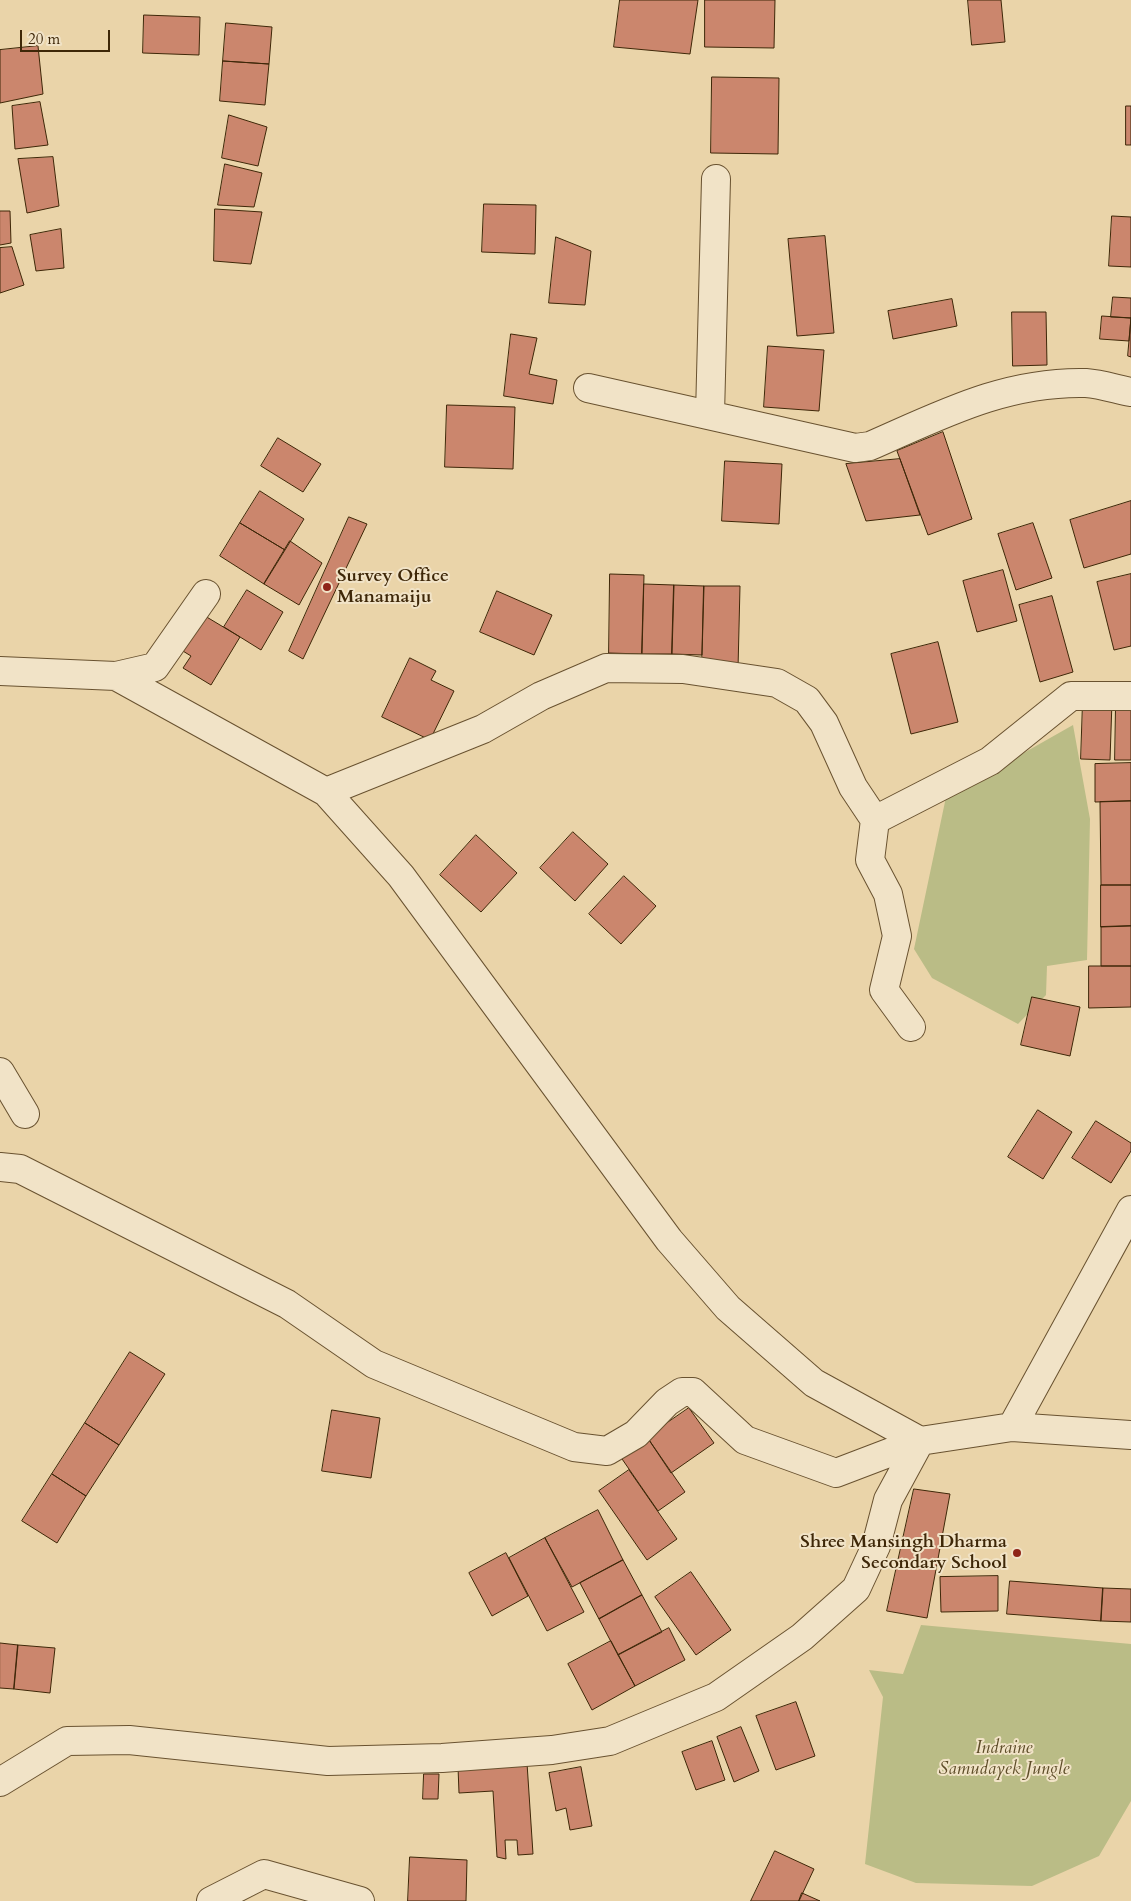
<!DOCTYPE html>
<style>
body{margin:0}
#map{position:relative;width:1131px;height:1901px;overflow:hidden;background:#ead4a9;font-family:Cardo,serif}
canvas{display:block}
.scale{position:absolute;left:20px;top:30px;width:90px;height:22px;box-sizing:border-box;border:2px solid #3e2708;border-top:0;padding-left:6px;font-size:15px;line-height:18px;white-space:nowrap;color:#3e2708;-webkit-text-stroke:4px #f1e3c7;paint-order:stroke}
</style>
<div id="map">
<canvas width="1131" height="1901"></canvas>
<div class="scale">20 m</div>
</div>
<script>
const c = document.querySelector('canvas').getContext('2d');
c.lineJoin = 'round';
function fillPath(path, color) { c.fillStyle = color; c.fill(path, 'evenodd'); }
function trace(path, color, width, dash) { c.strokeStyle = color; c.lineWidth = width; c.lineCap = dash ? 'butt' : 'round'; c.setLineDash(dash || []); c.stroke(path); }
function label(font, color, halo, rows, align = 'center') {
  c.font = font + ' Cardo,serif'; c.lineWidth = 4; c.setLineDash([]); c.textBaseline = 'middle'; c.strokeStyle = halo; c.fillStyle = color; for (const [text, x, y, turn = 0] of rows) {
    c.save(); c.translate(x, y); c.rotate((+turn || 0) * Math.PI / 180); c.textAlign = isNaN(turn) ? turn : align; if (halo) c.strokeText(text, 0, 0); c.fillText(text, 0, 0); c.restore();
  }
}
const green = new Path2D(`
 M1073,725L1090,819L1087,960L1047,966L1046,995L1018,1024L932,978L914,949L946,797Z
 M921,1625L1131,1644V1801L1099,1856L1032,1886L916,1883L865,1864L883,1697L869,1670L903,1674Z`);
const building = new Path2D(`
 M620,0H698L690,54L614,47Z
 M705,0H775L774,48L705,47Z
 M968,0H1001L1005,42L972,45Z
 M144,15L200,17L199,55L143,53Z
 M226,23L272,27L269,64L223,61Z
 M38,46L43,94L0,103V50Z
 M223,61L269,64L265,105L220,101Z
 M712,77L779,78L778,154L711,153Z
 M40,102L48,145L15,149L12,106Z
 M1126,106H1131V145H1126Z
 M229,115L267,127L258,166L222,158Z
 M53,157L59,206L27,213L18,159Z
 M225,164L262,173L254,207L218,205Z
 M484,204L536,205L535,254L482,252Z
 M215,209L262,212L251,264L214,261Z
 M0,211H10L11,243L0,245Z
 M1112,216L1131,217V267L1109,266Z
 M61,229L64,268L36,271L30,235Z
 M825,236L834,333L797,336L788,239Z
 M556,237L591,251L585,305L549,303Z
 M12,247L24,285L0,293V248Z
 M1113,297L1131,298V318L1111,317Z
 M952,299L957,326L893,339L888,311Z
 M1012,312H1046L1047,365L1013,366Z
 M1102,316L1131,318L1129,341L1100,339Z
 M1131,318V357L1128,356Z
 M511,334L537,338L529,374L557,380L553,404L504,396Z
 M768,346L824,350L819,411L764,407Z
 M447,405L515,407L513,469L445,467Z
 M943,432L972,519L928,535L897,451Z
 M278,438L321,464L303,492L261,466Z
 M900,459L920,515L866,521L846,464Z
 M725,461L782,464L779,524L722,521Z
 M260,491L304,519L285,550L240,523Z
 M1131,501V554L1084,568L1070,520Z
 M349,517L367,524L303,659L289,651Z
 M240,523L285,550L264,584L220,556Z
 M1033,523L1052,578L1016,590L998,534Z
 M290,541L322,563L299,605L264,584Z
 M1003,570L1017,621L977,632L963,581Z
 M610,574L644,575L642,654L609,653Z
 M1131,574V646L1114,650L1097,582Z
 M644,584L674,585L672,654H642Z
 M674,585L704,586L702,655L672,654Z
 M704,586H740L738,669L702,668Z
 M247,590L283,612L261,650L224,627Z
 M497,591L552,615L534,655L480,632Z
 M1052,596L1073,672L1040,682L1019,605Z
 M200,613L240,637L211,685L183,668L191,656L178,648Z
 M938,642L958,722L911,734L891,654Z
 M410,658L436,671L431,680L454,691L430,740L382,717Z
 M1083,700L1112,701L1110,760L1081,759Z
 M1116,703H1131V760H1115Z
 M1131,763V801L1095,802V764Z
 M1131,801V885H1101L1100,802Z
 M573,832L608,864L575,901L540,868Z
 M476,835L517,873L481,912L440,875Z
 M624,876L656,906L621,944L589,914Z
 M1101,885H1131V926L1101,927Z
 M1131,926V966H1101V927Z
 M1089,966H1131V1007L1089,1008Z
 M1032,997L1080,1007L1070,1056L1021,1045Z
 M1038,1110L1072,1132L1043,1179L1008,1157Z
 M1096,1121L1131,1143V1151L1111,1183L1072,1158Z
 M130,1352L165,1374L119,1445L85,1423Z
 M689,1408L714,1443L671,1473L647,1437Z
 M332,1410L380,1418L371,1478L322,1471Z
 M85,1423L119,1445L86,1496L52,1474Z
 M647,1437L685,1492L658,1511L620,1456Z
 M629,1470L677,1539L647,1560L599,1491Z
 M52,1474L86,1496L57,1543L22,1521Z
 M914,1489L950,1494L927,1618L887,1611Z
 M598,1510L623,1560L572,1587L545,1538Z
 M545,1538L584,1612L547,1631L509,1558Z
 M506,1553L528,1596L492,1616L469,1573Z
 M623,1560L642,1595L599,1619L580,1583Z
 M691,1572L731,1630L696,1655L655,1597Z
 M998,1576V1611L941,1612L940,1577Z
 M1010,1581L1103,1588L1101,1621L1007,1614Z
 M1103,1588L1131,1589V1622L1101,1621Z
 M642,1595L662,1632L618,1655L599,1619Z
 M669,1628L685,1660L635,1686L618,1655Z
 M611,1641L635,1686L592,1710L568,1664Z
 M0,1643L18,1645L14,1689L0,1688Z
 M18,1645L55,1648L50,1693L14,1689Z
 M796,1702L815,1756L776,1770L756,1716Z
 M741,1727L759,1771L734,1782L717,1737Z
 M712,1741L725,1780L696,1790L682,1752Z
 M527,1763L533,1854L518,1855L517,1840H505L506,1859L497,1857L493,1791L459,1793L458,1767Z
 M581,1767L592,1826L570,1830L566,1808L556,1811L549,1773Z
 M424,1774H439L438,1799H423Z
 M775,1851L814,1869L799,1901H751Z
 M410,1857L467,1860L466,1901H408Z
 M802,1893L820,1901H799Z`);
const minor = new Path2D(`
 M588,388L855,448L870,446C941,415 1005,381 1086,383C1100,384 1116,389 1131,392
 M710,415L716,179
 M0,671L116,676L326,792L401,876L669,1240L728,1308L814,1383L920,1441
 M116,676L155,667L206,594
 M326,792L483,729L541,696L606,668L683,669L777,683L807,700L824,723L853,787L875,820L870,860L888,894L897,936L884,990L911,1027
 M875,820L990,761L1071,696H1131
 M0,1072L25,1114
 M0,1167L20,1169L287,1304L374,1364L574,1447L607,1451L636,1434L667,1402L682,1392H693L745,1440L836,1473L920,1441L1012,1427L1131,1435
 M1012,1427L1131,1210
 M0,1782L67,1741L129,1740L328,1761L442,1758L552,1750L610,1741L716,1697L802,1637L856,1589L876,1546L888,1500L920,1441
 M211,1901L264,1874L360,1901`);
const markers = [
 [327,587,5,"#8f2418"],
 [1017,1553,5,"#8f2418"]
];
const poiNames = [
 ["Survey Office",337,577],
 ["Manamaiju",337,598],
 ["Shree Mansingh Dharma",1007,1543,"right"],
 ["Secondary School",1007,1564,"right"]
];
const parkNames = [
 ["Indraine",1004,1749],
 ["Samudayek Jungle",1004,1770]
];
fillPath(green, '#babc86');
fillPath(building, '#cb866d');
trace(building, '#3e2708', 1);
trace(minor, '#695230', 30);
trace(minor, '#f1e3c7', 28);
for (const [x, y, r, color] of markers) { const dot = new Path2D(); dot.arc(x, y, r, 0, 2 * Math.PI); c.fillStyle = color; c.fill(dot); trace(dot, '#f1e3c7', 2); }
label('bold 18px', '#3e2708', '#f1e3c7', poiNames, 'left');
label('italic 18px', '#5d4c28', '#f1e3c7', parkNames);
</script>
